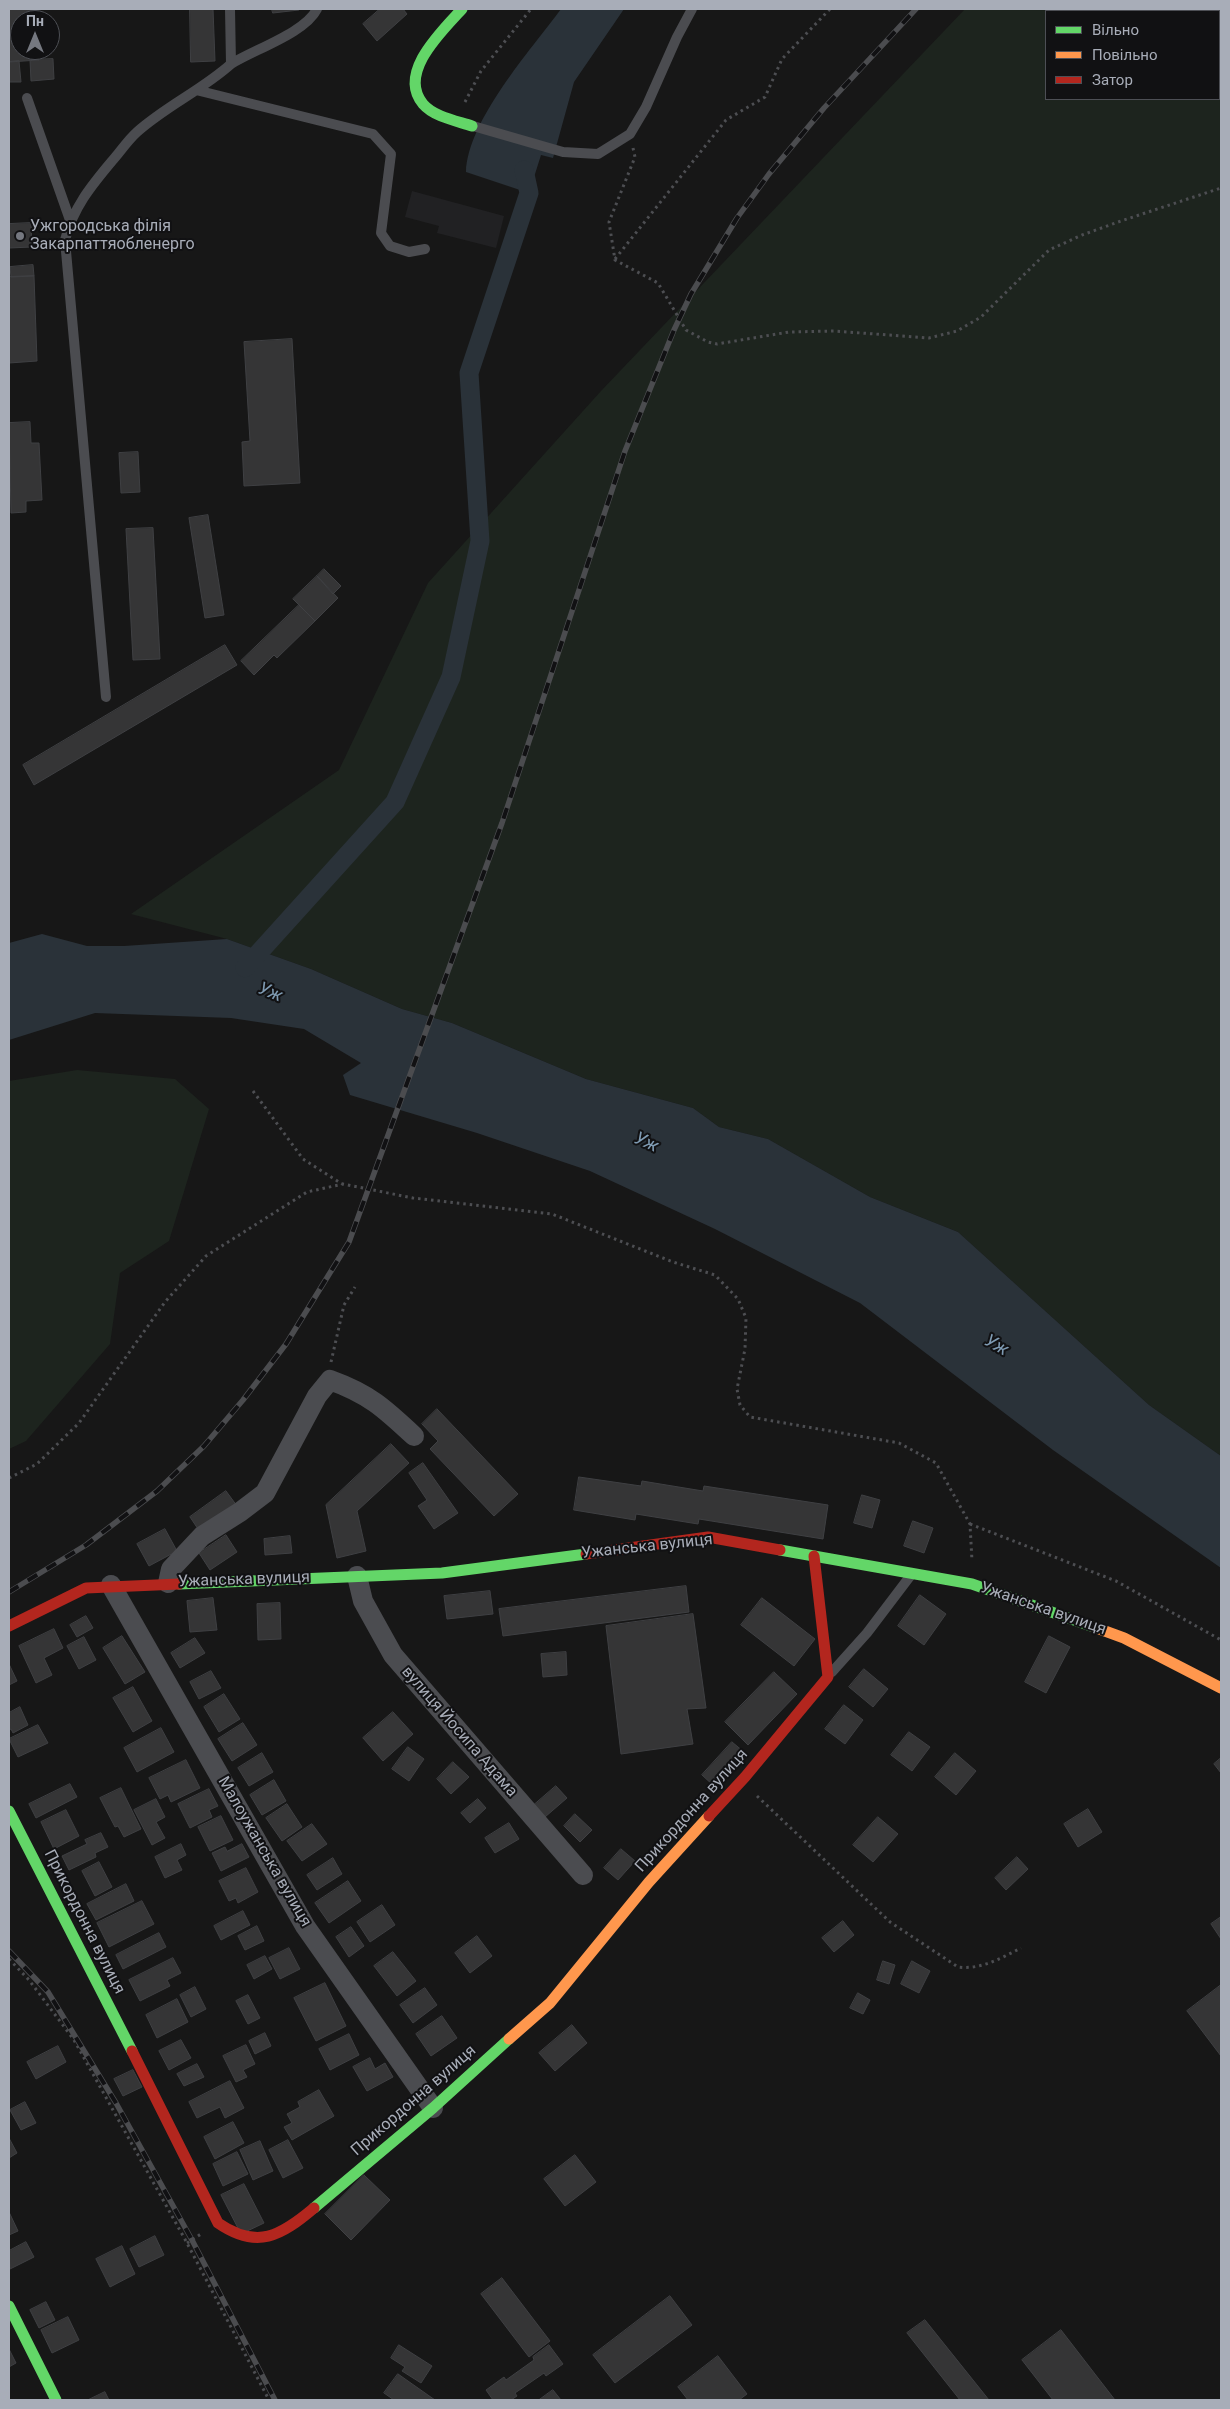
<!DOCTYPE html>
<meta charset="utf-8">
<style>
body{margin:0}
#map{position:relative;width:1230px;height:2409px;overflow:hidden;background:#171717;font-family:Roboto,sans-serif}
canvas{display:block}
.frame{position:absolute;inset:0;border:10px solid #a8adb8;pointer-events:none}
.legend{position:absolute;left:1045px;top:10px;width:175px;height:90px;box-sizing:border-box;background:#111113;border:1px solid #4d4f55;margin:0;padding:6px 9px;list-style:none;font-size:15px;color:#a8adb8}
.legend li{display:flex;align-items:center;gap:10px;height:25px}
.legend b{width:25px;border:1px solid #4d4f55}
.north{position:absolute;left:10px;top:10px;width:50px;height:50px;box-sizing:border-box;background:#111113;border:1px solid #4d4f55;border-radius:50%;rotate:0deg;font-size:14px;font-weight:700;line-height:20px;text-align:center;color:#a8adb8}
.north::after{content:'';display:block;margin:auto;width:18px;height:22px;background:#757880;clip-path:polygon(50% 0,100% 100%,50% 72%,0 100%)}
</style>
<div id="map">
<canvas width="1230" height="2409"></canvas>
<div class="frame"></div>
<ul class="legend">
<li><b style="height:6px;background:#63d668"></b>Вільно</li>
<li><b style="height:6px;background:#ff974d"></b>Повільно</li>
<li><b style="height:6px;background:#b3261e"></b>Затор</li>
</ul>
<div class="north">Пн</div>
</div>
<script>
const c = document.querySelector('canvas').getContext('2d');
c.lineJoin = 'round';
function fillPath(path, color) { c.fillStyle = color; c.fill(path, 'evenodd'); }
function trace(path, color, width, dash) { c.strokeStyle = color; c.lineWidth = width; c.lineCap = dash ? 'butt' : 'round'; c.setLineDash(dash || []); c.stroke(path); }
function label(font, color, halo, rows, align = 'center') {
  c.font = font + ' Roboto,sans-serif'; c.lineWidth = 4; c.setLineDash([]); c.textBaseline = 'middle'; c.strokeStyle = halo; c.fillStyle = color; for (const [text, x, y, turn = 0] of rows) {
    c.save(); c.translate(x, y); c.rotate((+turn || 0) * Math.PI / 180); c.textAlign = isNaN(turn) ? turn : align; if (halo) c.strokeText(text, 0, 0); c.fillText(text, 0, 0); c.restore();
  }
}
const built = new Path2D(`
 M412,191L504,216L496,248L437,233L439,226L405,217Z`);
const green = new Path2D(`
 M965,9H1221V1456L1149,1405L958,1232L870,1197L768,1139L719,1127L693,1108L586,1079L452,1023L402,1009L311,969L227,939L131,914L339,770L428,583L601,391ZM1046,11H1219V99H1046Z
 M77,1070L175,1079L209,1109L169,1241L120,1273L110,1344L26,1441L9,1449V1081Z`);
const water = new Path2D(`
 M561,9H624L574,82L553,158L541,155L529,193L466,172C468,120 530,51 561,9Z
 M42,934L87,946H124L227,939L311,969L402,1009L452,1023L586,1079L693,1108L719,1127L768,1139L870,1197L958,1232L1149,1405L1221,1456V1568L1053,1450L860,1303L715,1229L590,1171L477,1133L350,1095L343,1075L361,1063L304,1029L231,1018L95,1013L9,1040V943Z`);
const canal = new Path2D(`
 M245,968L395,802L451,677L480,541L469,373L529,193L524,170`);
const building = new Path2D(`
 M9,9H36L37,20H20V50H39V60L9,62Z
 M190,9H213L215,61L191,62Z
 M272,9H299V10L273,13Z
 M380,9H403L407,14L377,41L363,24Z
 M53,59L54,79L31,81L30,60Z
 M19,61L21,82H9V62Z
 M31,223L32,247L9,248V224Z
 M33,265L34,276L11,277L10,267Z
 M34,276L37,361L9,363V277Z
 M292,339L300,483L244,486L242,442L250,441L244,342Z
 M30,422L31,443H39L42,500L26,501V512L11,513L9,423Z
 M138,452L140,492L121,493L119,453Z
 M208,515L224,615L205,618L189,518Z
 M153,528L160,659L133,660L126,529Z
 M324,569L341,586L333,594L317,576Z
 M317,576L338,598L315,621L293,599Z
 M299,605L315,621L277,658L274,655L254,675L241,661Z
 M225,645L237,665L34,785L23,765Z
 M437,1409L518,1494L494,1516L430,1449L438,1441L422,1424Z
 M391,1444L409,1463L357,1511L366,1551L337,1558L326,1505Z
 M423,1463L458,1513L434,1529L418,1506L427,1500L409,1473Z
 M579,1477L641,1486L642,1481L703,1491L704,1486L828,1505L823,1539L699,1519L698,1524L636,1514L635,1520L574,1510Z
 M226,1491L240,1510L198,1529L190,1517Z
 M862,1495L880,1500L872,1528L854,1523Z
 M913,1521L933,1528L924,1553L904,1546Z
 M165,1529L177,1551L149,1566L137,1544Z
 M226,1535L237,1552L210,1570L199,1553Z
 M290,1536L292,1553L265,1555L264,1539Z
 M686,1586L689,1612L503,1636L499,1609Z
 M490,1591L493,1614L447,1619L444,1596Z
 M920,1595L946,1614L924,1645L898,1626Z
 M213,1598L217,1630L190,1632L187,1601Z
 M762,1598L815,1639L794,1666L741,1625Z
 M280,1603L281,1639L258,1640L257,1604Z
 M693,1614L706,1708L687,1709L693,1744L621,1754L606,1626Z
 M86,1616L93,1628L77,1637L70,1625Z
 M54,1629L63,1648L44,1658L52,1675L36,1683L19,1646Z
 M122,1636L145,1672L125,1684L103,1648Z
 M1049,1636L1070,1647L1046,1693L1025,1682Z
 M84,1637L96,1660L79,1669L67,1646Z
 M195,1638L205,1653L180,1668L171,1653Z
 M566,1652L567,1675L543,1677L541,1654Z
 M9,1664L17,1681L9,1685Z
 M864,1669L888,1689L873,1707L849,1687Z
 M211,1671L221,1688L199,1699L190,1682Z
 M774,1672L797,1694L748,1745L725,1722Z
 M133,1687L152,1721L133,1732L113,1698Z
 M224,1694L240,1719L219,1732L204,1707Z
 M844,1705L863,1720L845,1744L825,1729Z
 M20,1707L28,1725L13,1733L11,1729L9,1730V1713Z
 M393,1712L413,1734L383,1761L363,1738Z
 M243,1723L257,1745L232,1761L218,1739Z
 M38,1725L48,1743L18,1757L9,1739Z
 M161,1728L174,1752L137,1772L124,1748Z
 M909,1732L930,1747L912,1771L891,1755Z
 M732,1742L744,1752L714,1786L702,1775Z
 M408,1747L424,1759L409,1781L392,1769Z
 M262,1753L273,1772L249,1786L238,1768Z
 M955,1753L976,1771L956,1795L935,1777Z
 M1221,1758V1773L1214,1764Z
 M186,1760L200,1788L171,1802L168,1795L160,1799L149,1778Z
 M453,1762L469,1777L451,1794L437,1779Z
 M274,1780L286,1801L262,1815L250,1795Z
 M70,1784L77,1797L36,1818L29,1804Z
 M556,1786L567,1798L545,1817L534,1805Z
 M121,1788L141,1829L124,1837L118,1826L115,1827L100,1798Z
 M209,1789L218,1806L209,1810L212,1817L190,1828L178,1804Z
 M156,1799L165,1817L156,1822L165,1838L152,1845L134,1810Z
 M478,1799L486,1808L470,1823L461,1813Z
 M287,1804L302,1827L282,1841L266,1818Z
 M1088,1809L1102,1832L1078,1847L1064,1824Z
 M66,1810L79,1836L54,1849L41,1822Z
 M575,1814L592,1830L580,1842L564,1826Z
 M221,1816L233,1840L210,1851L198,1827Z
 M878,1817L898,1834L873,1862L853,1845Z
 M509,1823L519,1839L495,1853L485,1838Z
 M312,1824L327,1844L302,1861L287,1841Z
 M101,1833L108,1847L95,1853L96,1857L69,1870L62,1856L87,1844L85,1840Z
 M181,1844L186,1855L177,1860L182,1870L165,1878L155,1857Z
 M242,1844L249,1857L221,1871L212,1853L225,1847L227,1851Z
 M621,1849L635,1861L618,1880L604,1868Z
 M1017,1857L1028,1869L1006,1890L995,1878Z
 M333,1858L342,1874L317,1890L307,1875Z
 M99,1862L112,1887L95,1896L82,1871Z
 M246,1868L258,1892L238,1903L236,1898L229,1901L219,1881Z
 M348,1881L361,1901L329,1923L315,1903Z
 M126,1884L134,1901L96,1920L87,1904Z
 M142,1901L154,1924L109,1947L97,1923Z
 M382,1905L395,1925L370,1942L357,1922Z
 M243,1911L250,1925L221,1940L214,1926Z
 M1221,1917V1939L1211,1924Z
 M843,1921L854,1935L834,1952L822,1938Z
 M257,1926L264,1941L245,1950L238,1936Z
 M351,1927L364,1946L349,1957L336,1937Z
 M159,1933L166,1947L123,1969L116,1955Z
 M477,1936L492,1956L470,1973L455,1953Z
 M289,1948L300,1969L280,1979L269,1958Z
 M393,1952L416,1981L397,1996L374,1966Z
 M265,1956L272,1969L254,1979L247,1965Z
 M173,1958L181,1973L167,1980L170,1986L140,2001L129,1980Z
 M883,1961L895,1965L889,1984L877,1980Z
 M912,1961L930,1971L919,1993L901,1984Z
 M325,1983L346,2026L316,2041L294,1998Z
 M1221,1985V2056L1187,2011Z
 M195,1987L206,2009L191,2017L180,1995Z
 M425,1988L437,2005L413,2023L400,2005Z
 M858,1993L870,2000L863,2014L850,2008Z
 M248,1995L260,2018L248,2024L236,2001Z
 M177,1999L188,2022L157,2038L146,2015Z
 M442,2016L457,2038L431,2056L416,2034Z
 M572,2025L587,2043L555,2071L539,2053Z
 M265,2033L271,2046L255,2054L249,2041Z
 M349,2034L359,2055L330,2070L319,2049Z
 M181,2040L191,2058L169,2070L159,2051Z
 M246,2045L255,2064L243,2070L247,2077L236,2082L223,2056Z
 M58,2046L66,2062L36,2079L27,2062Z
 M370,2058L375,2069L385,2063L393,2077L367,2091L353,2067Z
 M197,2064L204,2077L184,2086L177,2074Z
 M133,2070L142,2087L123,2096L114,2079Z
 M230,2081L244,2108L225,2118L220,2107L197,2118L189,2102Z
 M319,2090L334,2116L292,2140L284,2127L292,2123L287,2114L300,2107L298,2102Z
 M25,2102L36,2123L21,2130L10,2110Z
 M233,2122L244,2143L215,2159L204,2137Z
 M9,2138L17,2153L9,2158Z
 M288,2140L303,2168L283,2178L269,2150Z
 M260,2141L273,2171L253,2180L240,2150Z
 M237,2152L248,2174L223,2186L213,2164Z
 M575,2155L596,2182L565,2206L544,2179Z
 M364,2175L390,2200L351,2240L325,2214Z
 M244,2184L264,2223L241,2234L221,2195Z
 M9,2212L18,2231L9,2235Z
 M155,2236L164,2255L139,2267L130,2249Z
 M26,2242L34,2257L10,2269L9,2251Z
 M122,2246L135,2274L110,2287L96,2259Z
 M502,2278L550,2341L529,2357L481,2294Z
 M670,2296L692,2325L615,2383L593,2355Z
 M46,2302L55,2320L39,2328L30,2310Z
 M68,2317L79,2340L52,2353L41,2330Z
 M925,2320L989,2400H960L907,2333Z
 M1061,2330L1115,2400H1053L1022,2360Z
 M399,2345L432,2366L421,2383L402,2371L405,2367L391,2358Z
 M549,2345L563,2364L546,2376L544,2373L515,2393L517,2396L511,2400H493L486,2390L504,2377L506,2380L534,2360L533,2357Z
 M9,2349L16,2363L9,2367Z
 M718,2356L747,2394L739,2400H688L678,2387Z
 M398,2374L435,2400H394L384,2393Z
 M553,2390L561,2400H539Z
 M105,2392L109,2400H88Z`);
const path = new Path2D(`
 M465,102L481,71L531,9
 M633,148L635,157L609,222L615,260L658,283L686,330L708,342L717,344L789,332L834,331L929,338L957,331L981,317L1049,250L1082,235L1121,221L1221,188
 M615,259L726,120L765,97L782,59L830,9
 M253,1091L303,1159L342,1184
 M331,1362L344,1305L355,1287
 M9,1478L37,1464L79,1423L165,1302L206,1256L307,1192L343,1184L413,1198L552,1214L673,1262L715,1275L738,1299L746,1318L745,1349L737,1389L740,1405L750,1417L899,1443L936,1463L970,1524L972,1561
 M970,1524L1116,1581L1221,1640
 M757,1796L890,1922L958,1967C981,1970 1001,1958 1021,1948
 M9,1959L29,1980L74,2040L187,2243L269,2400
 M187,2243L201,2234`);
const lane = new Path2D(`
 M231,64C255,49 305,33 317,9
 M196,90L373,134L391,154L381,233L390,246L409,252L425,249
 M27,98L70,220
 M473,126L563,152L598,154L630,134L646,107L677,37L692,9
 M106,697L65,240C73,208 91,186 112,161C120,152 128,140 137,132C166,106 202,90 231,64L230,9
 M832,1672L867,1633L911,1575`);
const street = new Path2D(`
 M357,1576L363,1601L393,1655L583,1875
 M168,1583L171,1569L202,1536L240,1512L265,1493L317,1396L330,1380C369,1394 384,1408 414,1436
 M111,1585L305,1926L433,2108`);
const fast = new Path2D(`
 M462,9C442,31 397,73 423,104C434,117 457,121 472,126
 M780,1550L972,1584L1094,1627
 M179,1584L442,1573L586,1554
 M9,1811L132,2051
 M314,2208L433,2108L509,2039
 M9,2306L56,2400`);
const slow = new Path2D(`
 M1094,1627L1124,1638L1221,1688
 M509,2039L550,2003L649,1882L709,1816`);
const jam = new Path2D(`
 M586,1554L708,1537L780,1550
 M9,1626L86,1588L179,1584
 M709,1816L745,1777L828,1677L814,1556
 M132,2051L218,2223C257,2250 281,2236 314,2208`);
const rail = new Path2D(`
 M9,1592L86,1545L157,1491L204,1446L243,1400L286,1344L349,1242L502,823L625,451L674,330L691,294L737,218L769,174L824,108L916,9
 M9,1951L48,1992L116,2103L192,2240L275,2400`);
const markers = [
 [20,236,5,"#757880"]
];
const poiNames = [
 ["Ужгородська філія",30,227],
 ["Закарпаттяобленерго",30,245]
];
const streetNames = [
 ["Ужанська вулиця",647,1547,-6],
 ["Ужанська вулиця",244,1580,-2],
 ["Ужанська вулиця",1043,1609,19],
 ["вулиця Йосипа Адама",459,1732,49],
 ["Прикордонна вулиця",692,1811,-48],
 ["Малоужанська вулиця",264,1852,60],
 ["Прикордонна вулиця",84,1922,63],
 ["Прикордонна вулиця",414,2101,-41]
];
const waterNames = [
 ["Уж",270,993,22],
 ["Уж",646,1143,25],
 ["Уж",996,1346,30]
];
fillPath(built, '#212123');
fillPath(green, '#1d241e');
fillPath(water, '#2a3239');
trace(canal, '#2a3239', 19);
fillPath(building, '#353536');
trace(building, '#3f4043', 1);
trace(path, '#4d4e52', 3, [2.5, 4]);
trace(lane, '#4b4c50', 10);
trace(street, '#4b4c50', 20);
trace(fast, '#63d668', 11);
trace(slow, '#ff974d', 11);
trace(jam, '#b3261e', 11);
trace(rail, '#4b4c4f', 5.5);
trace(rail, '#111113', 4, [11]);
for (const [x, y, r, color] of markers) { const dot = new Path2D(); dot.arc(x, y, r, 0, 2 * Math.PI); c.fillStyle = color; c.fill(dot); trace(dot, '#111113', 2); }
label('16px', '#a8adb8', '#111113', poiNames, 'left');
label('16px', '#a8adb8', '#111113', streetNames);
label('italic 18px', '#7f9bb3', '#111113', waterNames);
</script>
